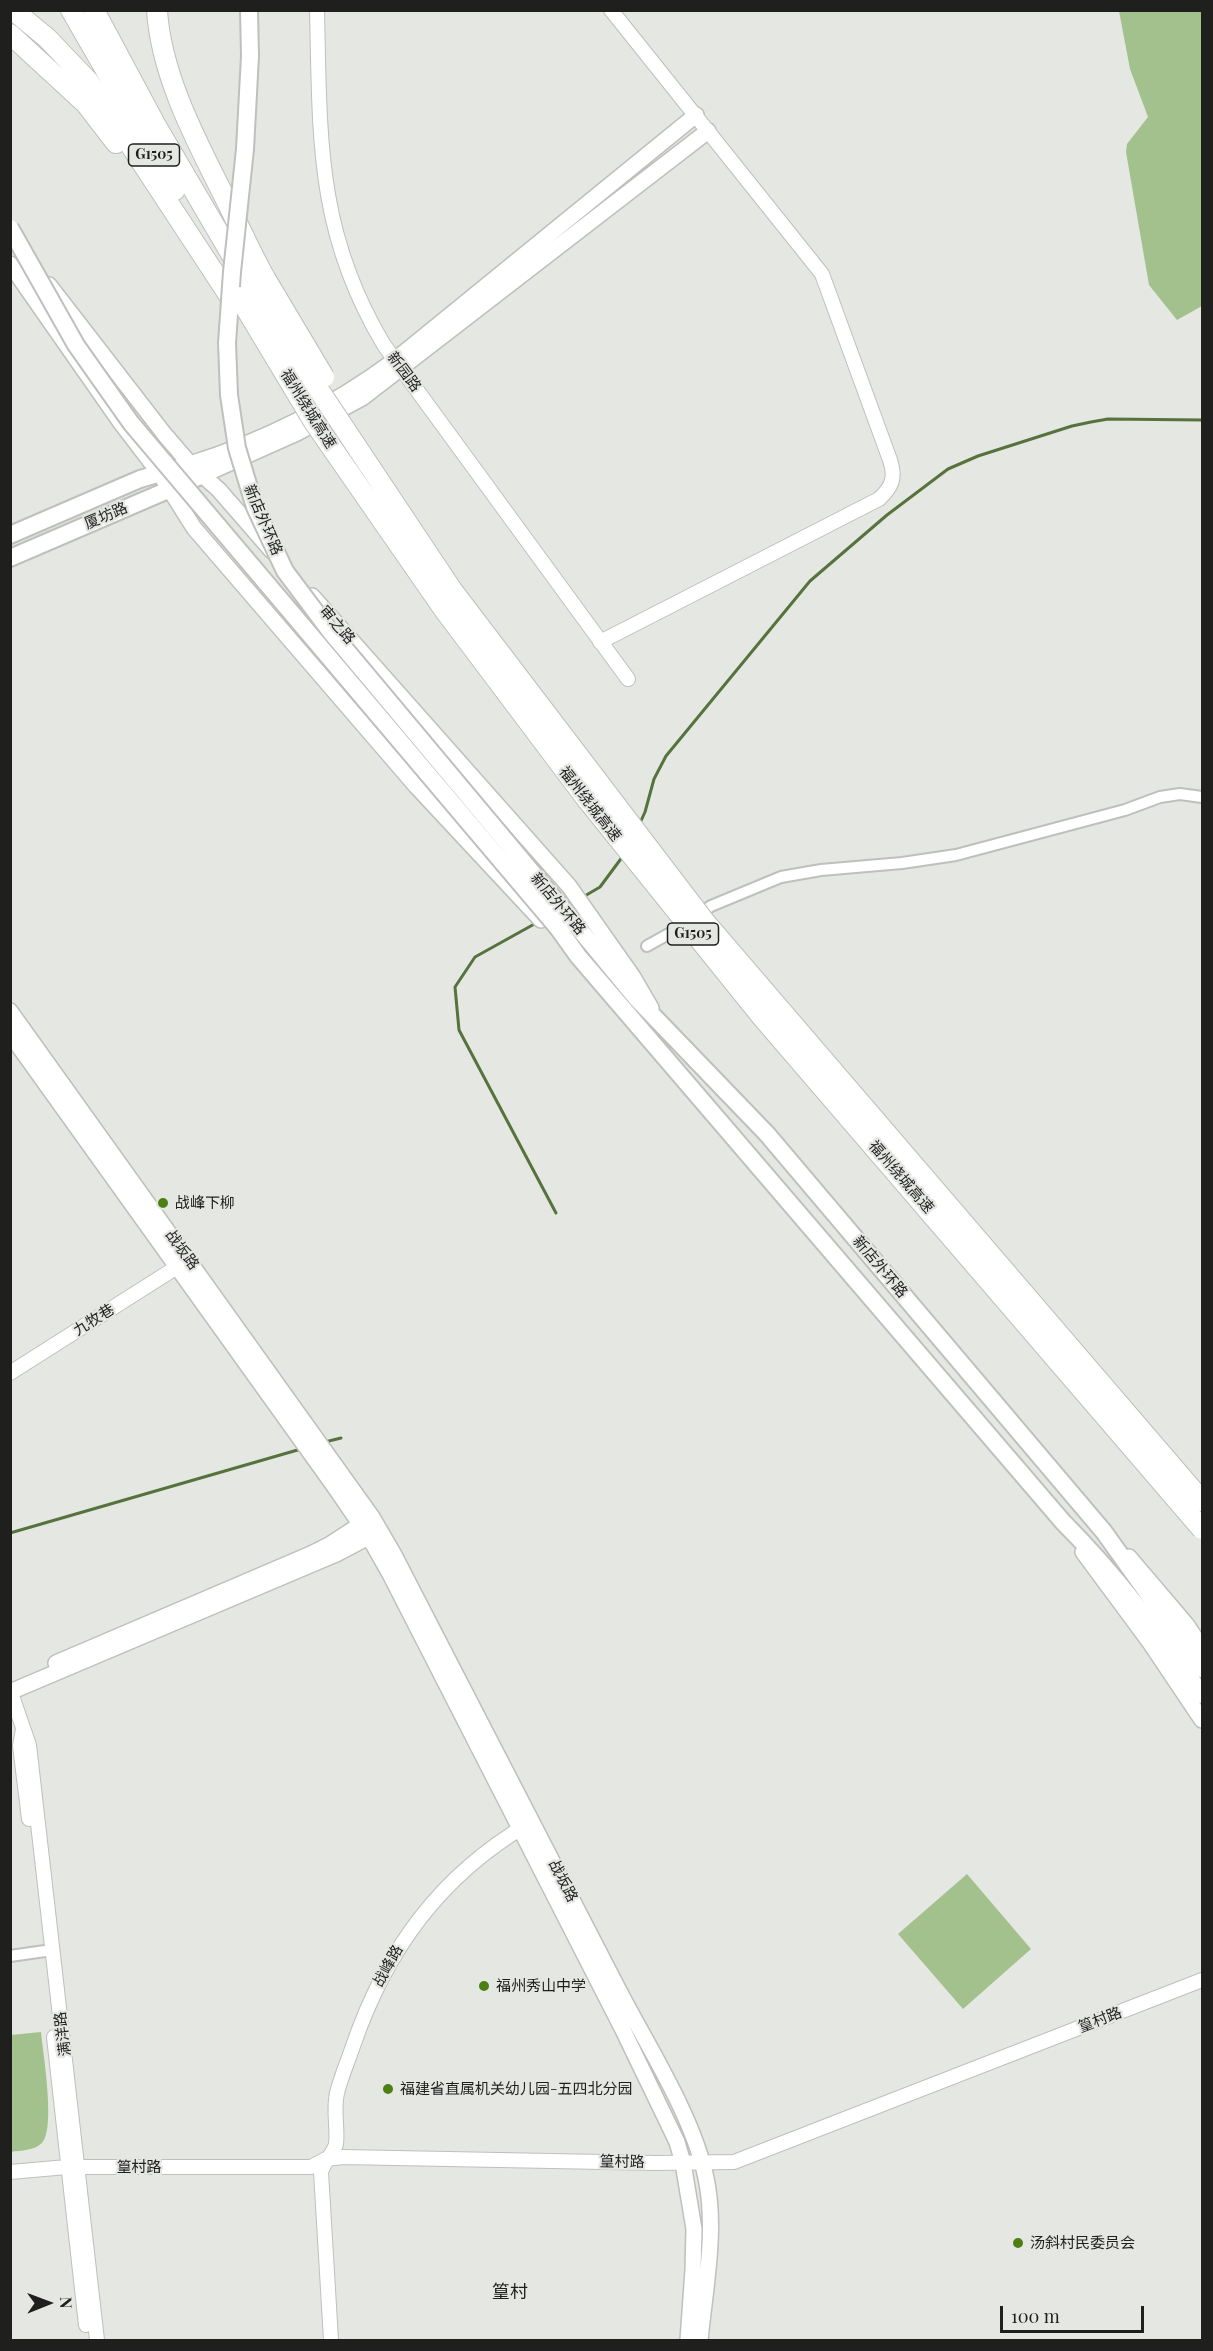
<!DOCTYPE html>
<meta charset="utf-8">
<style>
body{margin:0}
#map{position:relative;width:1213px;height:2351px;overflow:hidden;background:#e5e7e3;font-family:"Playfair Display",serif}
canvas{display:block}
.frame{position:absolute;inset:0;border:12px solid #1f1f1e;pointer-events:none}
.north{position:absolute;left:18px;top:2273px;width:60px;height:60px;-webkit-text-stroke:4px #e5e7e3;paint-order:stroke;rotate:89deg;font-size:16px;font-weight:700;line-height:24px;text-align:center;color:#1f1f1e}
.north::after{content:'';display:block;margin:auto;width:21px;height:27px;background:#1f1f1e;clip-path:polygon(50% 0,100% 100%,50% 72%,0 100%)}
.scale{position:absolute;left:1000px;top:2306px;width:144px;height:27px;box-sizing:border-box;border:3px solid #1f1f1e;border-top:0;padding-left:8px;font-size:18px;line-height:21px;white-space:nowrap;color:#1f1f1e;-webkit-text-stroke:4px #e5e7e3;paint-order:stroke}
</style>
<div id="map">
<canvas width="1213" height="2351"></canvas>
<div class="frame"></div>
<div class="north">N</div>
<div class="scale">100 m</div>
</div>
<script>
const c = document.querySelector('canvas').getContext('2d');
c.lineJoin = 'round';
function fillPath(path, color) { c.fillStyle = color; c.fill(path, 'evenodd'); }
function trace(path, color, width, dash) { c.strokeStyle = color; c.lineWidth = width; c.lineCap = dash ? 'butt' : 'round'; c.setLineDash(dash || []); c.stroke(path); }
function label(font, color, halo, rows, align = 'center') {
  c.font = font + ' "Playfair Display","Noto Sans SC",serif'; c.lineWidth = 4.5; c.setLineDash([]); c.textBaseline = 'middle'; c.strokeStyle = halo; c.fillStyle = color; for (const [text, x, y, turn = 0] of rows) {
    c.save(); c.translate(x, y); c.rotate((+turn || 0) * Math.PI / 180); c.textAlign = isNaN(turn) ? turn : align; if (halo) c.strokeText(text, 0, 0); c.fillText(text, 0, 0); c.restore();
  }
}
const green = new Path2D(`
 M1119,11H1202V306L1177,320L1149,285L1126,152L1127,144L1148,117L1130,69Z
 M967,1874L1031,1949L963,2009L898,1934Z
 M41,2032C43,2053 56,2129 42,2143C34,2151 21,2150 11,2152V2035Z`);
const stream = new Path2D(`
 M640,823L645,812L654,779L666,756L810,581L887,515L948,469L978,456L1072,426L1091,422L1108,419L1202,420
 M583,897L600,887L623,856
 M538,922L475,957L455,987L459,1030L556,1213
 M325,1442L341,1438
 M10,1533L301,1449`);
const minor = new Path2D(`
 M647,946L681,927L711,906L781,877L821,870L902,863L956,855L1125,810L1160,797L1180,794L1202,797
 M10,1956L45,1951`);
const tertiary = new Path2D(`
 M317,10C320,137 316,232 384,345L628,679
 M600,642L879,499C892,487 896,478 890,460L822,274L611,10
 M10,1373L177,1267
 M10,1690L29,1745L97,2340
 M23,1729L20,1746L29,1819
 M54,2037L86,2325
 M10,2172L67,2167H311L326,2159L343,2157L655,2163L734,2162L1202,1980
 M331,2340L321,2172C324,2161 334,2153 336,2144C338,2127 333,2111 337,2093C341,2077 348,2061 353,2046C386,1950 440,1876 528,1824`);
const secondary = new Path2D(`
 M10,264L121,423L160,474L194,528L416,786L541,920
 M49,285L165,435L190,464L219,490L272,551
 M190,464C264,441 333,406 395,360L696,115
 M203,475L297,433L362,398L708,131
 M312,596L569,886L633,977L651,1008
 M10,1011L372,1517L393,1553C467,1697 542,1840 616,1985C645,2042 693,2115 706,2178C717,2230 705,2288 700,2340
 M10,1034L334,1486L369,1537L390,1574L623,2030L677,2142L683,2163L694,2229L693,2270L688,2340
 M1083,1552L1151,1644L1202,1720
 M1129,1557L1186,1624L1202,1648
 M56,1663L311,1554L329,1545L369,1519
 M10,1692L336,1554L376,1533`);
const primary = new Path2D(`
 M245,149L250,56L249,10
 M10,535L140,479L190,464
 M10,558L203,475
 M571,919L637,999L767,1134L1104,1532L1202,1669
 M558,928L578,956L1063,1522C1116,1575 1160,1634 1202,1695`);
const motorway = new Path2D(`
 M13,10L47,38L89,82L232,300
 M71,10L175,190
 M94,10L155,124L251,288
 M157,10C161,76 197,142 226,200C239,226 251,253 265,278
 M10,34L86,104L116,143`);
const primaryBridge = new Path2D(`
 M245,149L232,272L227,343L229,395L237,448L255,507L285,571L330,631L571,919
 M10,228L76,345L131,423L558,928`);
const motorwayBridge = new Path2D(`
 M265,278L324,377
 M251,288L452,590L705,922L1202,1501
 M239,297L314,422L445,611L585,797L762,1017L1202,1529`);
const markers = [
 [163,1203,6,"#4d8012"],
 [484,1986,6,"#4d8012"],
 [388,2089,6,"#4d8012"],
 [1018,2243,6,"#4d8012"]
];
const shields = [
 [154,155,51],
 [693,934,51]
];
const shieldNames = [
 ["G1505",154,155],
 ["G1505",693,934]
];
const streetNames = [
 ["新园路",404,372,53],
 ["福州绕城高速",308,409,58],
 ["厦坊路",106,516,-23],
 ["新店外环路",263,520,67],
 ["审之路",337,625,49],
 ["福州绕城高速",590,804,52],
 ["新店外环路",558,904,50],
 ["福州绕城高速",901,1177,49],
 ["战坂路",182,1250,54],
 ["新店外环路",880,1267,50],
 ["九牧巷",94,1320,-32],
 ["战坂路",563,1881,63],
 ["战峰路",388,1966,-61],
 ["篁村路",1100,2020,-21],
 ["满洋路",63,2034,-97],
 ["篁村路",622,2162,1],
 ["篁村路",139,2167]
];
const poiNames = [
 ["战峰下柳",175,1203],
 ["福州秀山中学",496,1986],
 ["福建省直属机关幼儿园-五四北分园",400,2089],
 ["汤斜村民委员会",1030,2243]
];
const quarterNames = [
 ["篁村",510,2292]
];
fillPath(green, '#a3c18d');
trace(stream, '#56733e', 3);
trace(minor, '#bdc0bb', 14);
trace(tertiary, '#bdc0bb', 16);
trace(secondary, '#bdc0bb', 18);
trace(primary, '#bdc0bb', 20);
trace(motorway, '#bdc0bb', 22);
trace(minor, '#fff', 10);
trace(tertiary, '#fff', 14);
trace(secondary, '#fff', 15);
trace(primary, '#fff', 16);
trace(motorway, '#fff', 20);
trace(primaryBridge, '#bdc0bb', 20, []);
trace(motorwayBridge, '#bdc0bb', 22, []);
trace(primaryBridge, '#fff', 16);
trace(motorwayBridge, '#fff', 20);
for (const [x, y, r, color] of markers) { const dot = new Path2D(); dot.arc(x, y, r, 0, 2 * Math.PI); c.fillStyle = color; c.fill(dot); trace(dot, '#e5e7e3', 2); }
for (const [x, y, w] of shields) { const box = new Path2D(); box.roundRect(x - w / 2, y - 11, w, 22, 4.5); c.fillStyle = '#e5e7e3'; c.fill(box); trace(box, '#1f1f1e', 1.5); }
label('bold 14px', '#1f1f1e', null, shieldNames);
label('15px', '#1f1f1e', '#e5e7e3', streetNames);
label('15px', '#1f1f1e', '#e5e7e3', poiNames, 'left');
label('18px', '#1f1f1e', '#e5e7e3', quarterNames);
</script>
